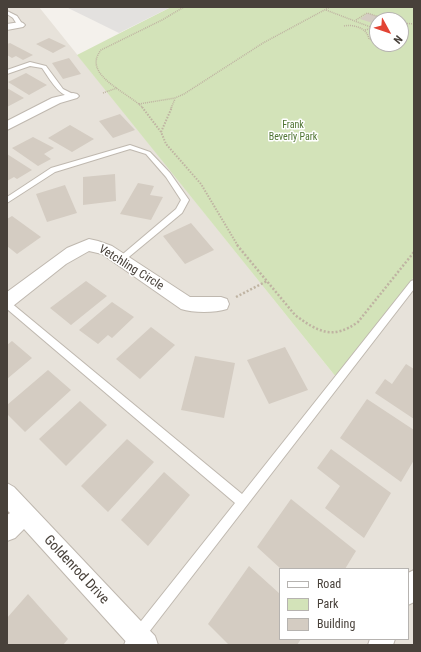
<!DOCTYPE html>
<style>
body{margin:0}
#map{position:relative;width:421px;height:652px;overflow:hidden;background:#f4f1ec;font-family:"Roboto Condensed",sans-serif}
canvas{display:block}
.frame{position:absolute;inset:0;border:8px solid #48413a;pointer-events:none}
.legend{position:absolute;left:279px;top:568px;width:130px;height:72px;box-sizing:border-box;background:#fff;border:1px solid #b6b3b0;margin:0;padding:5px 7px;list-style:none;font-size:12px;color:#48413a}
.legend li{display:flex;align-items:center;gap:8px;height:20px}
.legend b{width:20px;border:1px solid #b6b3b0}
.north{position:absolute;left:369px;top:12px;width:40px;height:40px;box-sizing:border-box;background:#fff;border:1px solid #b6b3b0;border-radius:50%;rotate:130deg;font-size:11px;font-weight:700;line-height:16px;text-align:center;color:#48413a}
.north::after{content:'';display:block;margin:auto;width:14px;height:18px;background:#e24434;clip-path:polygon(50% 0,100% 100%,50% 72%,0 100%)}
</style>
<div id="map">
<canvas width="421" height="652"></canvas>
<div class="frame"></div>
<ul class="legend">
<li><b style="height:5px;background:#fff"></b>Road</li>
<li><b style="height:11px;background:#d3e3b9"></b>Park</li>
<li><b style="height:11px;background:#d4ccc2"></b>Building</li>
</ul>
<div class="north">N</div>
</div>
<script>
const c = document.querySelector('canvas').getContext('2d');
c.lineJoin = 'round';
function fillPath(path, color) { c.fillStyle = color; c.fill(path, 'evenodd'); }
function trace(path, color, width, dash) { c.strokeStyle = color; c.lineWidth = width; c.lineCap = dash ? 'butt' : 'round'; c.setLineDash(dash || []); c.stroke(path); }
function label(font, color, halo, rows, align = 'center') {
  c.font = font + ' "Roboto Condensed",sans-serif'; c.lineWidth = 3; c.setLineDash([]); c.textBaseline = 'middle'; c.strokeStyle = halo; c.fillStyle = color; for (const [text, x, y, turn = 0] of rows) {
    c.save(); c.translate(x, y); c.rotate((+turn || 0) * Math.PI / 180); c.textAlign = isNaN(turn) ? turn : align; if (halo) c.strokeText(text, 0, 0); c.fillText(text, 0, 0); c.restore();
  }
}
const residential = new Path2D(`
 M7,7H39L336,377L414,277V645H7ZM280,569H408V639H280Z`);
const green = new Path2D(`
 M171,7H414V277L336,377L77,55ZM377,20H401V44H377Z`);
const parking = new Path2D(`
 M66,7H171L119,33Z`);
const building = new Path2D(`
 M368,13L381,18L373,23L360,19Z
 M49,38L66,46L53,53L36,44Z
 M10,43L33,55L23,60L16,56L12,58L7,55V44Z
 M69,58L81,74L63,79L52,63Z
 M26,73L47,85L29,95L8,82Z
 M7,88L24,98L7,107Z
 M120,114L135,130L113,138L99,121Z
 M70,125L94,139L72,152L48,138Z
 M33,137L54,148L44,154L51,159L38,166L12,148Z
 M7,154L32,170L17,179L14,177L7,181Z
 M115,174L116,201L83,205V177Z
 M138,183L154,186L150,195L163,197L151,220L120,214Z
 M65,185L77,213L47,222L36,194Z
 M12,216L41,237L17,254L7,246V219Z
 M191,223L214,250L185,264L163,236Z
 M86,281L107,296L71,325L50,308Z
 M112,302L134,317L112,338L108,335L98,344L79,330Z
 M151,327L175,345L140,379L116,359Z
 M12,341L32,358L7,379V345Z
 M285,347L308,390L269,404L247,360Z
 M195,356L235,363L224,418L181,410Z
 M406,364L414,369V419L375,393L385,379L392,384Z
 M48,370L71,390L25,432L7,414V405Z
 M367,399L414,430V460L401,482L340,438Z
 M80,401L107,425L66,466L39,439Z
 M127,439L154,462L108,512L81,486Z
 M331,449L391,493L364,538L325,508L340,486L317,468Z
 M164,472L190,495L148,546L121,520Z
 M291,499L356,551L345,569H281L257,547Z
 M249,566L280,594V639H301L297,645H229L208,624Z
 M28,594L68,639L63,645H7V618Z`);
const pathFar2 = new Path2D(`
 M326,10L373,28
 M356,20L367,13L389,20
 M377,22L375,23L377,24
 M401,23L414,24
 M344,26C354,24 367,28 369,39L377,41
 M365,30L377,27
 M103,93L117,88
 M139,104L175,98L184,94L263,43L330,7
 M143,108C128,92 81,75 101,50L162,20L184,7
 M171,108L175,99`);
const pathFar1 = new Path2D(`
 M142,107L161,132L166,144L201,184L238,246
 M161,132L172,107`);
const path = new Path2D(`
 M237,245L295,315C318,332 333,340 358,322L414,252
 M236,297L267,281`);
const lane = new Path2D(`
 M7,11L17,16L23,25L22,26H18L13,18L7,14Z
 M30,62L46,66L63,89L75,95V97C60,99 50,79 42,68L30,66L7,74V70Z
 M130,145L150,152L170,173L189,200L182,213L124,261L121,262L117,259L176,209L181,200L166,177L146,154L130,149L55,172L7,203V197L51,168Z
 M414,280V289L139,645H124L126,640L235,503L7,309V300L10,302L242,494L411,281Z`);
const street = new Path2D(`
 M20,22L23,23L25,25L23,27L7,30V24Z
 M73,93L77,94L79,96L77,98L60,103L7,130V121L52,98Z
 M89,239L98,241L112,246L190,297H221L227,299L229,304L227,309C215,313 193,313 181,309L102,254L89,251L66,264L13,306L7,308V292L67,248Z
 M7,483L14,487L155,636L158,645H129L24,529L15,538L7,541V515L10,513L7,510Z
 M414,570V602L408,605V573Z
 M370,639H395L393,645H368Z`);
const farParknames = [
 ["Frank",293,125],
 ["Beverly Park",293,137]
];
const streetNames = [
 ["Vetchling Circle",131,268,32]
];
const nearStreetnames = [
 ["Goldenrod Drive",76,570,47]
];
fillPath(residential, '#e7e2da');
fillPath(green, '#d3e3b9');
fillPath(parking, '#e3e1df');
fillPath(building, '#d4ccc2');
trace(lane, '#bfb8af', 2);
trace(street, '#bfb8af', 2);
trace(pathFar2, '#bfb3a2', 1.5, [1, 1]);
trace(pathFar1, '#bfb3a2', 2, [1.5, 1.5]);
trace(path, '#bfb3a2', 2.5, [2, 2]);
fillPath(lane, '#fff');
fillPath(street, '#fff');
label('10px', '#4f7433', '#fff', farParknames);
label('12px', '#48413a', '#fff', streetNames);
label('14px', '#48413a', '#fff', nearStreetnames);
</script>
